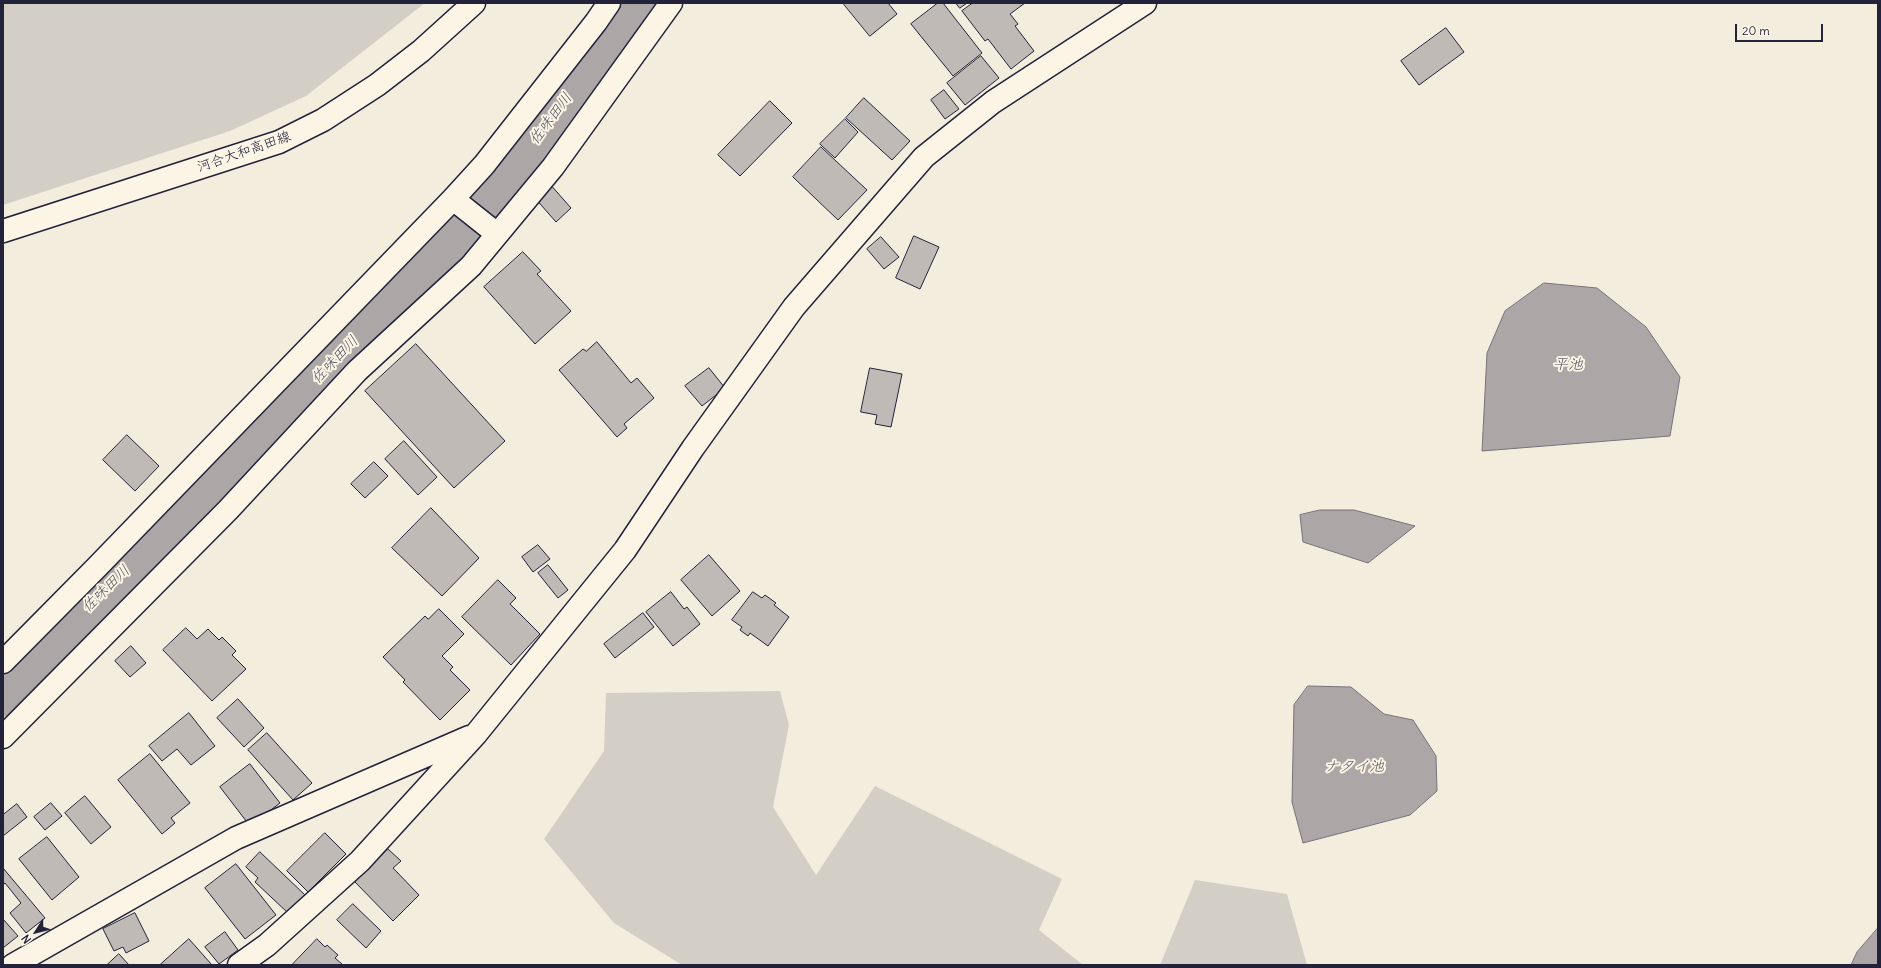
<!DOCTYPE html>
<meta charset="utf-8">
<style>
body{margin:0}
#map{position:relative;width:1881px;height:968px;overflow:hidden;background:#f3edde;font-family:Delius,sans-serif}
canvas{display:block}
.frame{position:absolute;inset:0;border:4px solid #22223b;pointer-events:none}
.north{position:absolute;left:16px;top:912px;width:40px;height:40px;-webkit-text-stroke:3px #fcf5e5;paint-order:stroke;rotate:234deg;font-size:11px;font-weight:700;line-height:16px;text-align:center;color:#22223b}
.north::after{content:'';display:block;margin:auto;width:14px;height:18px;background:#22223b;clip-path:polygon(50% 0,100% 100%,50% 72%,0 100%)}
.scale{position:absolute;left:1735px;top:24px;width:88px;height:18px;box-sizing:border-box;border:2px solid #22223b;border-top:0;padding-left:5px;font-size:12px;line-height:14px;white-space:nowrap;color:#22223b;-webkit-text-stroke:3px #fcf5e5;paint-order:stroke}
</style>
<div id="map">
<canvas width="1881" height="968"></canvas>
<div class="frame"></div>
<div class="north">N</div>
<div class="scale">20 m</div>
</div>
<script>
const c = document.querySelector('canvas').getContext('2d');
c.lineJoin = 'round';
function fillPath(path, color) { c.fillStyle = color; c.fill(path, 'evenodd'); }
function trace(path, color, width, dash) { c.strokeStyle = color; c.lineWidth = width; c.lineCap = dash ? 'butt' : 'round'; c.setLineDash(dash || []); c.stroke(path); }
function label(font, color, halo, rows, align = 'center') {
  c.font = font + ' Delius,"Klee One",sans-serif'; c.lineWidth = 4; c.setLineDash([]); c.textBaseline = 'middle'; c.strokeStyle = halo; c.fillStyle = color; for (const [text, x, y, turn = 0] of rows) {
    c.save(); c.translate(x, y); c.rotate((+turn || 0) * Math.PI / 180); c.textAlign = isNaN(turn) ? turn : align; if (halo) c.strokeText(text, 0, 0); c.fillText(text, 0, 0); c.restore();
  }
}
const green = new Path2D(`
 M3,3H425L306,96L230,131L3,205Z
 M780,691L789,725L773,807L816,875L875,786L1062,879L1039,930L1083,965H682L614,923L544,839L604,751L606,693Z
 M1195,880L1287,894L1307,965H1160Z`);
const water = new Path2D(`
 M1544,283L1597,288L1646,327L1680,377L1670,436L1482,451L1487,353L1505,311Z
 M1320,510H1354L1415,526L1368,563L1303,542L1300,515Z
 M1308,686L1351,687L1384,714L1413,720L1436,756L1437,791L1410,815L1303,843L1292,802L1294,705Z
 M1878,928V965H1851L1857,952Z`);
const river = new Path2D(`
 M3,690L275,423L432,261L503,183L581,80L636,3`);
const building = new Path2D(`
 M843,3H888L897,14L870,36Z
 M938,3H943L982,53L953,76L911,24Z
 M956,3H967L960,8Z
 M973,3H1025L1010,14L1018,24L1015,26L1034,51L1011,69L988,39L985,41L962,11Z
 M1446,28L1464,52L1419,85L1401,61Z
 M981,56L999,78L965,105L947,83Z
 M944,90L959,109L945,119L931,100Z
 M864,98L910,141L892,160L846,118Z
 M770,101L792,123L740,176L718,155Z
 M845,119L858,132L835,158L820,144Z
 M821,147L867,190L838,220L793,177Z
 M549,183L571,208L556,222L534,197Z
 M914,236L939,247L920,289L896,278Z
 M881,237L899,257L884,269L867,249Z
 M523,252L541,271L537,274L571,311L535,344L484,287Z
 M597,342L631,383L637,378L654,398L624,424L627,428L617,437L559,370L583,349L586,351Z
 M416,344L505,441L454,488L365,391Z
 M709,368L725,388L702,406L685,386Z
 M870,368L902,374L891,427L875,424L877,415L861,412Z
 M127,435L159,466L135,491L103,460Z
 M404,441L437,477L418,495L385,459Z
 M374,462L388,476L365,498L351,484Z
 M431,508L479,558L442,596L392,548Z
 M538,545L550,559L533,572L522,557Z
 M709,555L740,591L712,616L681,580Z
 M548,565L568,590L558,598L538,573Z
 M498,580L516,598L510,604L540,634L511,665L462,617Z
 M671,592L684,609L687,607L700,624L673,646L646,612Z
 M753,592L762,598L765,595L776,603L774,605L789,617L768,646L750,633L748,636L740,630L742,627L732,620Z
 M439,609L464,634L442,656L453,667L450,670L470,690L440,720L403,682L405,680L383,657L425,616L428,619Z
 M643,613L654,627L615,658L604,644Z
 M186,628L197,639L208,629L219,640L222,637L236,651L232,655L246,669L212,701L163,650Z
 M131,646L146,663L130,677L115,661Z
 M238,699L264,728L244,747L217,718Z
 M189,713L215,746L191,765L177,749L162,761L149,746Z
 M267,733L312,783L293,800L248,750Z
 M150,754L190,803L171,818L175,823L162,834L118,780Z
 M250,764L280,803L250,826L220,787Z
 M85,796L111,827L91,844L65,813Z
 M51,803L62,816L45,830L34,817Z
 M17,804L27,817L3,836V815Z
 M325,833L346,854L308,892L287,871Z
 M47,837L79,877L52,900L19,859Z
 M388,849L401,861L393,868L419,895L393,921L355,882Z
 M260,852L305,895L288,913L255,882L258,878L246,867Z
 M236,864L276,915L245,939L205,888Z
 M3,868L45,918L26,933L10,913L21,903L5,883L3,885Z
 M353,904L381,931L366,948L337,920Z
 M135,913L149,941L126,953L123,947L114,951L103,929Z
 M3,919L18,936L3,948Z
 M225,932L238,950L219,964L205,947Z
 M189,939L212,965H160Z
 M317,939L325,947L327,945L338,955L335,958L343,965H292Z
 M119,954L129,965H107Z`);
const minor = new Path2D(`
 M453,199L497,234
 M3,662L97,567L453,199L484,165L596,22L609,3
 M3,737L228,510L357,371L471,266L553,167L671,3
 M13,965L236,838L469,737
 M239,965L267,945L360,861L476,734L625,550L693,448L794,307L924,157L993,102L1145,3`);
const major = new Path2D(`
 M3,231L279,142L323,120L377,85L421,51L474,3`);
const streetNames = [
 ["河合大和高田線",244,152,-19]
];
const waterNames = [
 ["佐味田川",551,119,-53],
 ["佐味田川",335,360,-46],
 ["平池",1568,365],
 ["佐味田川",106,589,-44],
 ["ナタイ池",1354,767]
];
fillPath(green, '#d4cfc6');
fillPath(water, '#aca7a6');
trace(water, '#75727b', 1);
trace(river, '#aca7a6', 53);
fillPath(building, '#bfbab6');
trace(building, '#22223b', 1);
trace(minor, '#22223b', 25);
trace(major, '#22223b', 25);
trace(minor, '#fcf5e5', 22);
trace(major, '#fcf5e5', 22);
label('14px', '#22223b', '#fcf5e5', streetNames);
label('italic 15px', '#525160', '#fcf5e5', waterNames);
</script>
